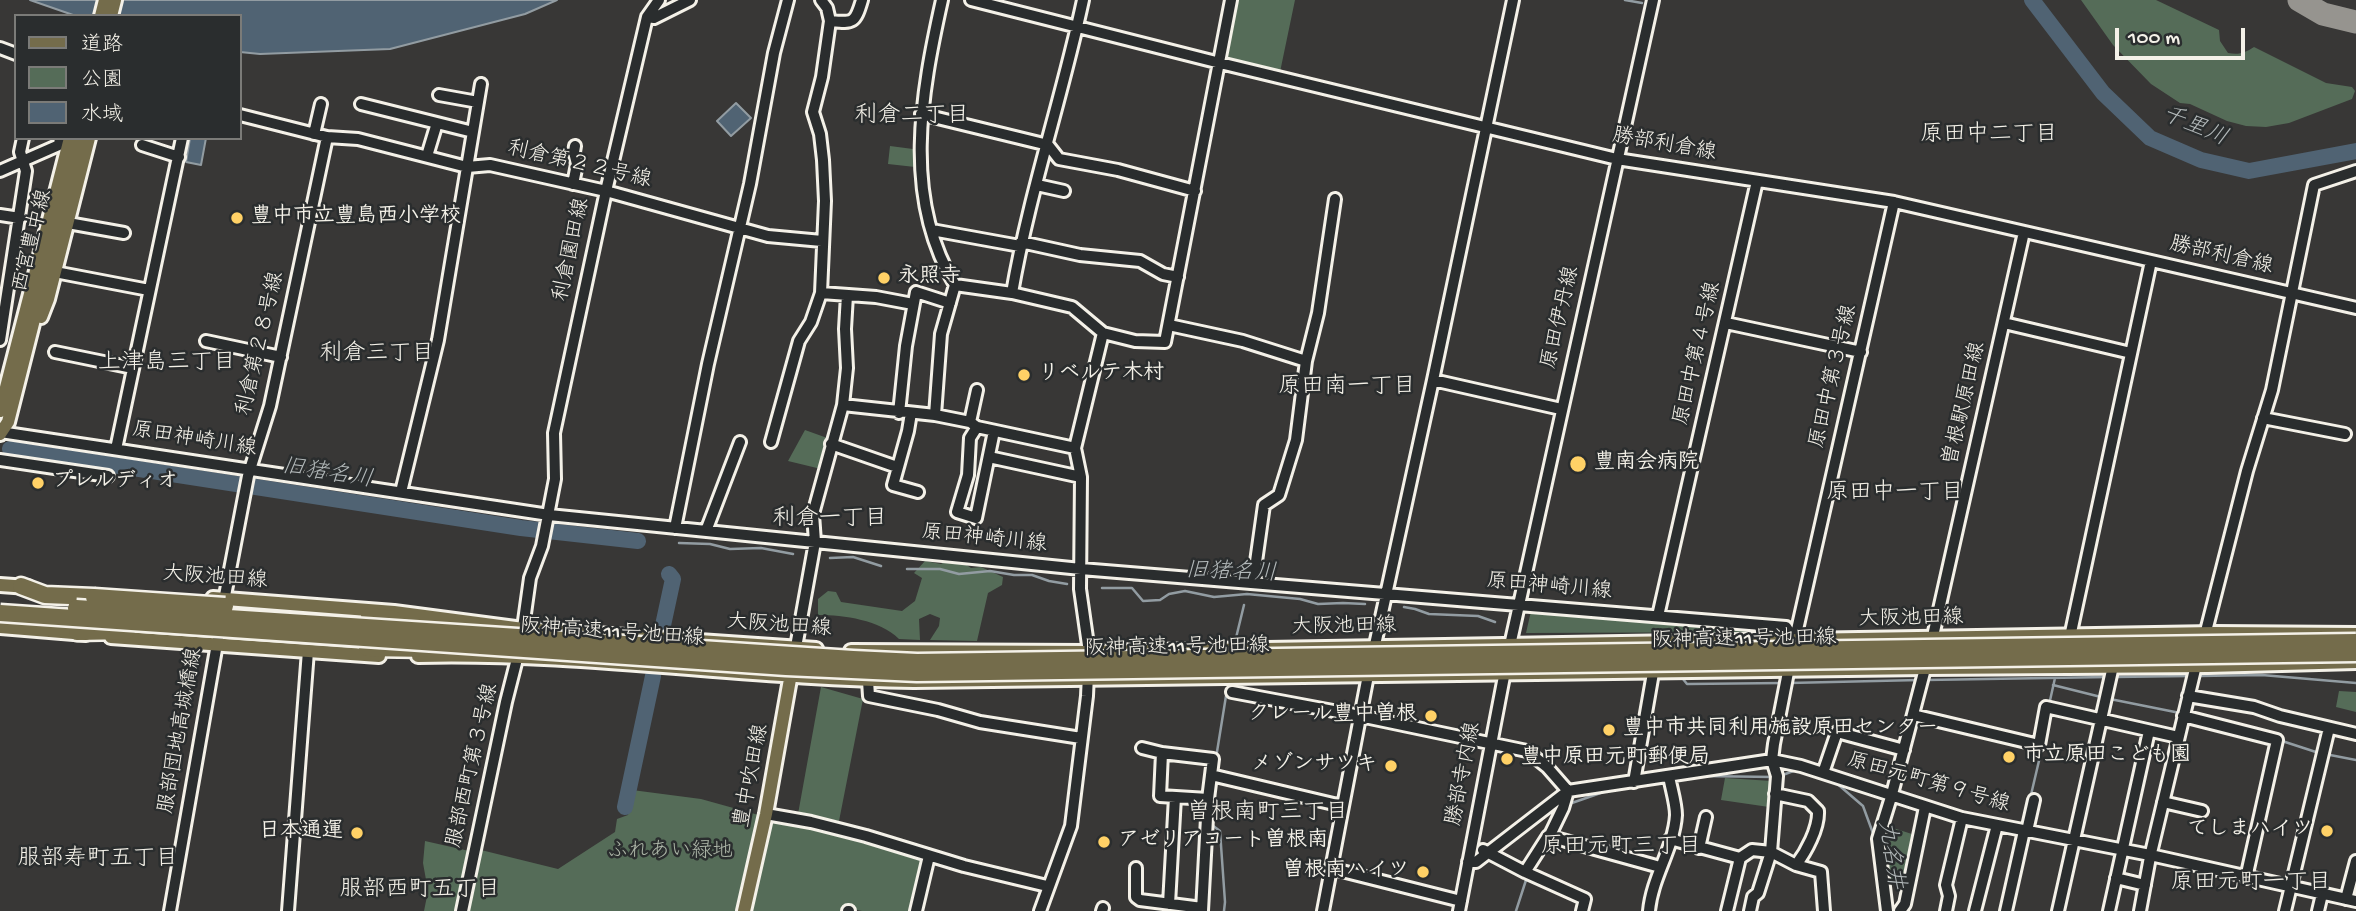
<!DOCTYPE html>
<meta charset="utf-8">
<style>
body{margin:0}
#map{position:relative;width:2356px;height:911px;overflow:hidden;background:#383736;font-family:"Gochi Hand","Klee One",sans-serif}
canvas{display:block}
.legend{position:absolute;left:14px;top:14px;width:228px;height:126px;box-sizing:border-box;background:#2a2d2e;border:2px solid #7b7b78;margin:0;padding:9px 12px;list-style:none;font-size:21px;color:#f4f1e8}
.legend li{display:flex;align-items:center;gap:14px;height:35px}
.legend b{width:35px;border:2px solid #7b7b78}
.scale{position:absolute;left:2115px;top:28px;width:130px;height:32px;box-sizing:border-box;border:4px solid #f4f1e8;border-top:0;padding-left:9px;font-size:21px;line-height:24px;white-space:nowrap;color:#f4f1e8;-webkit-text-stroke:5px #2a2d2e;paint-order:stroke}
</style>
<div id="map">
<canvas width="2356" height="911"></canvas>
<ul class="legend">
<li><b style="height:9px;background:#746c4b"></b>道路</li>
<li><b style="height:19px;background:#556c58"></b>公園</li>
<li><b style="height:19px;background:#506373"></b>水域</li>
</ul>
<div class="scale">100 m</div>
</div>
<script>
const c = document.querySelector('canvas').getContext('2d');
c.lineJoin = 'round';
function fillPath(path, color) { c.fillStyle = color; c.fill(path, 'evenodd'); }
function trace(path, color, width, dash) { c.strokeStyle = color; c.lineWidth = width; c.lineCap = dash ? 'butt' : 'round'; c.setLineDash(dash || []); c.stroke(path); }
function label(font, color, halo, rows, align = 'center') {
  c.font = font + ' "Gochi Hand","Klee One",sans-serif'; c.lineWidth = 5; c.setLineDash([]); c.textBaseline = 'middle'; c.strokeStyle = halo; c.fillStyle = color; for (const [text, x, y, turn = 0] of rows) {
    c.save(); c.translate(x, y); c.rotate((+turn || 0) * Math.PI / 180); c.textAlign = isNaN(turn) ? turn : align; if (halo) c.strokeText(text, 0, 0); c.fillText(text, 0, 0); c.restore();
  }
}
const green = new Path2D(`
 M1238,0H1295L1280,72L1226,59Z
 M2081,0H2156L2219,30L2220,41L2228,53C2239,55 2245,53 2254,47L2326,83L2352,87L2355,91L2352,99L2289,123L2266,127L2246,126L2227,121L2190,104L2180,103L2151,84L2113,45Z
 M890,146L913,149L915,167L888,164Z
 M805,430L830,439L821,469L788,461Z
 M949,559L961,561L971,568L981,567L1003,577L1002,585L988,593L977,641L930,640L939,626L940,618L930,614L919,619L920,640L899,639C880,620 844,615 818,615V599L828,591L836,592L841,602L902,611L915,601L922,578L914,573L925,561L941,564Z
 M1531,611L1767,629V632L1526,633Z
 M821,687L863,699L839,821L798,814Z
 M2339,691L2356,692V712L2336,707Z
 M1725,778L1772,781L1769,807L1721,800Z
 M632,790L701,799L773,819L819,829L922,859L924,866L914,911H862L848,908L847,911H424L428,891L423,863L425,841L478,853L481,850L558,869L615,832L617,819L628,815Z
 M1887,826L1915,835L1905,887L1888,883L1883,847Z`);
const water = new Path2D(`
 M30,0H557L525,14L390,49L260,54L240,52V16H76Z
 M736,103L751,118L731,136L717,121Z
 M190,138H206L201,165L186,162Z`);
const stream = new Path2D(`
 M1625,0L1642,3
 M679,543L710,544L730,549L761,548L793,554
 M830,558L853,557L881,566
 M907,569H940L959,574L990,571L1014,575H1032L1049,581L1067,584
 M1102,588H1132L1143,601L1160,600L1169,594L1185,591L1214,597L1247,594L1300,599L1318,604L1343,603L1365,604
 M1087,601L1092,633
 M1404,607L1415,609L1429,614L1478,616L1495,622
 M1235,642L1244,605
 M2199,676L2262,675L2356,683
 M2115,677L2189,676
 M1683,679L1687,684L1783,683
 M1926,680L2108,677
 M1789,683L1919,680
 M2053,685L2101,697
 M2110,699L2180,713
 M2049,705L2055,678
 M1904,727L1915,680
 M2279,740L2319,753
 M2325,754L2356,760
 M1216,758L1226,696
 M1700,776L1774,777
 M1780,776L1796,770
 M1834,781L1863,806L1874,836
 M2030,799L2042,748
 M1569,804L1612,789
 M1212,820V825L1220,831L1225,902L1224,911
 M1874,843L1878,885
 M1516,911L1527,877`);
const river = new Path2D(`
 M2032,0L2103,93L2150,138L2201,160L2249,171L2356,151
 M10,449L521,528L638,541
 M662,630L673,579L669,574
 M625,807L653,676`);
const taxiway = new Path2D(`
 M2299,0L2323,14L2356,22`);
const minor = new Path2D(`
 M942,0C921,94 902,198 955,285L1012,293L1072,307L1103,333L1135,341L1165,342L1231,0
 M971,0L1220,63L1617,159L1894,202L2356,308
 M647,17L654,18L690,0
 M830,21C853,23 855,24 862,0
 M0,48L16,54
 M439,95L478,102
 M361,104L469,131
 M921,114L1048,145L1059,159L1118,170L1195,191
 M240,115L327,137L358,139L467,167L490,165L606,191L768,236L822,241
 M314,134L321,104
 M142,145L179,157
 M427,156L437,123
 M0,171L59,145L60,138
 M573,184L577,164L574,152L575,146
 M1037,185L1064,191
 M0,215L20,218
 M68,223L124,233
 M932,230L1020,246
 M1021,242L1080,255L1140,261L1163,274L1178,277
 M55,272L149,290
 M821,293L876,297L913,304
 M1012,293C1029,194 1062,98 1083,0
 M1726,323L1861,352
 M2004,323L2131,353
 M1169,325L1243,341L1306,361
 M0,340L26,171L20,152L23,138
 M206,341L281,357
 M55,352L133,368
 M1433,380L1561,409
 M843,405L935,415L970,422L977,427L1075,448
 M899,413L906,346L916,292L950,303
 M911,413L908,431L893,485L918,492
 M935,415L941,334L955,285
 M2263,418L2345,434
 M970,422L977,390
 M977,427L970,438L968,475L957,512L976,518L994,431
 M0,432L549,515L1081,569L1786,627L1795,641
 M771,442L799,341L811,322L821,293L825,201L823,160L820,134L813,112L822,77L830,21L827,8L821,0
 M831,444L897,467
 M116,449L182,138
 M989,457L1081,477
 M0,460L108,476
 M401,492L438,340L481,84
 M675,528L708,364L750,184L774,53L788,0
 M706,531L740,442
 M1253,583L1264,505L1279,495L1296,440L1306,361L1318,313L1335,199
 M223,606L248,476L270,406L327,137
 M1658,616L1757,181
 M522,635L530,578L542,546L555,479L554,433L606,191L647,17L659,0
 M2070,637L2151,261
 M2204,639L2247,471L2272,390L2314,185L2356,171
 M1794,643L1894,202
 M1931,645L2024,232
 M796,647L815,542L813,514L843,405L847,368L845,329L847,295
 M1509,650L1653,0
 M1373,654L1433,380L1513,0
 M868,681L869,696L938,710L980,722L1081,738
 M1232,692L1360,716L1527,751L1547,767L1568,791L1563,808L1549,837
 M2188,696L2254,707L2280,716L2356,734
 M1913,715L2039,745L2046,707L2178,737
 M2183,716L2277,740L2246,878
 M1142,748L1162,753L1213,759L1208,799L1202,911
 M1162,753L1160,796L1208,799
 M1823,773L1837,732L1904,750
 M1211,775L1342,806
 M1634,782L1653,673
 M1775,794L1808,801L1818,811C1819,828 1806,852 1796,865
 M2163,802L2202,811
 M766,814L811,822L866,836L964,866L1047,886
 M2027,831L2034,800
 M1670,839L1740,858L1752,850L1771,852L1796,865L1821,872L1824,911
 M1699,848L1706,817
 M1483,850L1525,872L1585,899L1582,911
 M1468,862H1476L1568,791L1772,760L1801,766L1962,818L2155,856L2356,901
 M1136,868V897L1140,900L1202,908
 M1330,868L1461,901
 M1525,872L1548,836L1660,867
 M2116,878L2145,885
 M2346,899L2356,861
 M1169,904L1175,797
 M170,911L221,621
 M288,911L308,651
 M462,911L506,702L519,651
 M848,911H849
 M916,911L929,856
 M1040,911L1071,826L1087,696L1089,652L1080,589L1081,477L1075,448L1103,333
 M1102,911L1103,908
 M1323,911L1369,670
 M1459,911L1506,666
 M1649,911C1652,877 1674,848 1676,815C1676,803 1671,788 1669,776
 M1727,911L1740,858
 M1750,911L1753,897L1758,893L1771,852L1777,776L1772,760L1774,744L1790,662
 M1887,911L1878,839L1892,794L1927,661
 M1900,911L1905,904L1925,807
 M1946,911L1949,896L1946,885L1962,818
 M1975,911L1997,825
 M2006,911L2024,831
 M2058,911L2113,666
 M2109,911L2149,731
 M2140,911L2150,857L2197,661
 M2285,911L2329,728
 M2318,911L2322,894`);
const major = new Path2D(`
 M101,16L105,0
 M111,16L115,0
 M41,317L48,299L89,138
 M0,411L70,138
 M0,434L8,422L80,138
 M0,585L28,587
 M213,598L394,612L523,629L816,649
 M0,627L86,634
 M111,637L379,656
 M851,651L1089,652L2214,633L2356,634
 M418,656C584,652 748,679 914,681L1925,668L2208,666L2356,662
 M744,911L766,814L792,668`);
const highway = new Path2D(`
 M21,586L45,595L94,597
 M369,616L393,619
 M77,632L127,631
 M367,648L430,649`);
const highwayBridge = new Path2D(`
 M94,597L225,606
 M76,608L853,659L917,662L2356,642
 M0,613L786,667L917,673L2356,653`);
const markers = [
 [237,218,7,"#ffd166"],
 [884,278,7,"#ffd166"],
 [1024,375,7,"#ffd166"],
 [1578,464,9,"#ffd166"],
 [38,483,7,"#ffd166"],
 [1431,716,7,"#ffd166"],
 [1609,730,7,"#ffd166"],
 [2009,757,7,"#ffd166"],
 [1507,759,7,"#ffd166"],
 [1391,766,7,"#ffd166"],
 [2327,831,7,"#ffd166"],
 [357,833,7,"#ffd166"],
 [1104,842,7,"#ffd166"],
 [1423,872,7,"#ffd166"]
];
const streetNames = [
 ["勝部利倉線",1664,146,10],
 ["利倉第２２号線",579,166,13],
 ["西宮豊中線",34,241,-76],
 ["利倉園田線",573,250,-78],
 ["勝部利倉線",2221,257,13],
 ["原田伊丹線",1562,318,-77],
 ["利倉第２８号線",262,344,-77],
 ["原田中第４号線",1699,354,-77],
 ["原田中第３号線",1835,377,-77],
 ["曽根駅原田線",1966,404,-77],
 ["原田神崎川線",194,441,9],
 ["原田神崎川線",984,540,6],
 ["大阪池田線",215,579,4],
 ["原田神崎川線",1549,588,5],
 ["大阪池田線",1911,620,-1],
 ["大阪池田線",779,627,4],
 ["大阪池田線",1344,628,-1],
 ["阪神高速11号池田線",612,634,4],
 ["阪神高速11号池田線",1744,641,-1],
 ["阪神高速11号池田線",1177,649,-1],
 ["服部団地高城橋線",182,731,-80],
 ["服部西町第３号線",474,766,-77],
 ["勝部寺内線",1465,774,-79],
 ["豊中吹田線",753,776,-79],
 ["原田元町第９号線",1928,784,16]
];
const poiNames = [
 ["豊中市立豊島西小学校",251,218],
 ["永照寺",898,278],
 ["リベルテ木村",1038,375],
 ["豊南会病院",1594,464],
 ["プレルディオ",52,483],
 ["クレール豊中曽根",1417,716,"right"],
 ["豊中市共同利用施設原田センター",1623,730],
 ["市立原田こども園",2023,757],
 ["豊中原田元町郵便局",1521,759],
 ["メゾンサツキ",1377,766,"right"],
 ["てしまハイツ",2313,831,"right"],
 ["日本通運",343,833,"right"],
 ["アゼリアコート曽根南",1118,842],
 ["曽根南ハイツ",1409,872,"right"]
];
const parkNames = [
 ["ふれあい緑地",670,853]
];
const neighbourhoodNames = [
 ["利倉二丁目",912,117],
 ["原田中二丁目",1989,136],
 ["利倉三丁目",377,355],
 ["上津島三丁目",167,364],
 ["原田南一丁目",1347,388],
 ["原田中一丁目",1895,494],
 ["利倉一丁目",830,520],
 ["曽根南町三丁目",1268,814],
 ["原田元町三丁目",1621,848],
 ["服部寿町五丁目",98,860],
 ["原田元町一丁目",2251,884],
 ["服部西町五丁目",420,891]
];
const waterNames = [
 ["千里川",2194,128,23],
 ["旧猪名川",327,475,9],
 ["旧猪名川",1231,574,2],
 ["九名井",1889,855,81]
];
fillPath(green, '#556c58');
fillPath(water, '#506373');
trace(water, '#929ca2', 2);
trace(stream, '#929ca2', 2.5);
trace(river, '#506373', 16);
trace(taxiway, '#96948f', 23);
trace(minor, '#f4f1e8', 16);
trace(major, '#f4f1e8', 18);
trace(highway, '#f4f1e8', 21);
trace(minor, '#2a2d2e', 10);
trace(major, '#746c4b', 12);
trace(highway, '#746c4b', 16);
trace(highwayBridge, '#f4f1e8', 21, []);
trace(highwayBridge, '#746c4b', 16);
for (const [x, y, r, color] of markers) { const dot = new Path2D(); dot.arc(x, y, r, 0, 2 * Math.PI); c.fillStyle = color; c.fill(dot); trace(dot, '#2a2d2e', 2.5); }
label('21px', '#f4f1e8', '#2a2d2e', streetNames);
label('bold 21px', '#f4f1e8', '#2a2d2e', poiNames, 'left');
label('21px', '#acb5a7', '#2a2d2e', parkNames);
label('23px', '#f4f1e8', '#2a2d2e', neighbourhoodNames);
label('italic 23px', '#b2b8b9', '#2a2d2e', waterNames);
</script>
